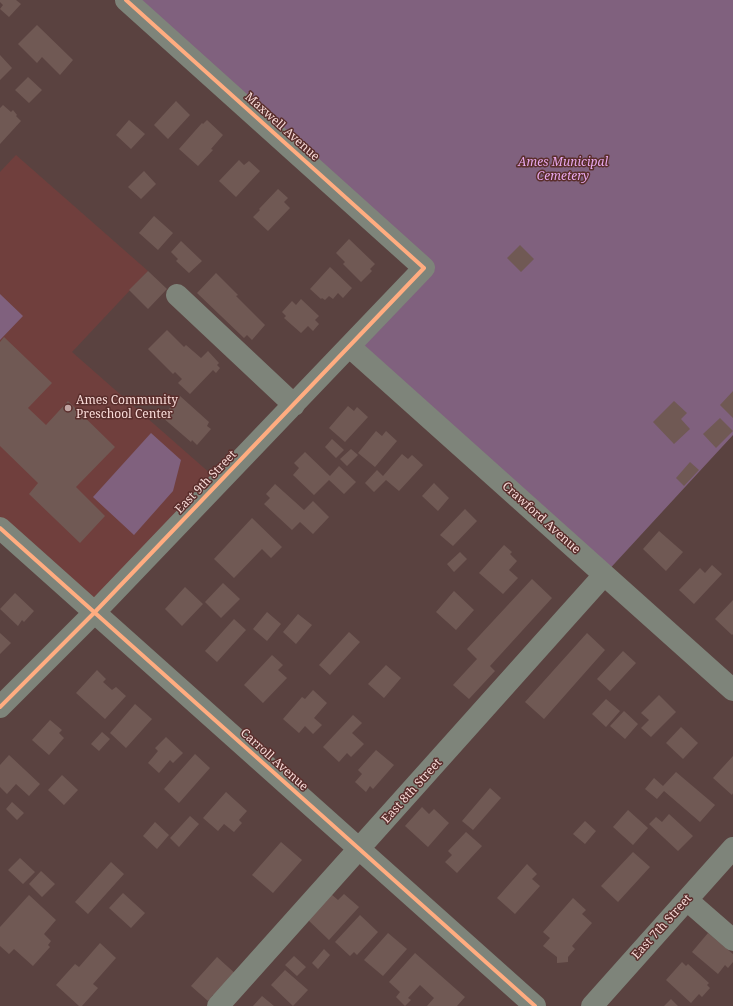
<!DOCTYPE html>
<style>
body{margin:0}
canvas{display:block;background:#5a4240}
</style>
<canvas width="733" height="1006"></canvas>
<script>
const c = document.querySelector('canvas').getContext('2d');
c.lineJoin = 'round';
function fillPath(path, color) { c.fillStyle = color; c.fill(path, 'evenodd'); }
function trace(path, color, width, dash) { c.strokeStyle = color; c.lineWidth = width; c.lineCap = dash ? 'butt' : 'round'; c.setLineDash(dash || []); c.stroke(path); }
function label(font, color, halo, rows, align = 'center') {
  c.font = font + ' "Noto Serif",serif'; c.lineWidth = 3; c.setLineDash([]); c.textBaseline = 'middle'; c.strokeStyle = halo; c.fillStyle = color; for (const [text, x, y, turn = 0] of rows) {
    c.save(); c.translate(x, y); c.rotate((+turn || 0) * Math.PI / 180); c.textAlign = isNaN(turn) ? turn : align; if (halo) c.strokeText(text, 0, 0); c.fillText(text, 0, 0); c.restore();
  }
}
const built = new Path2D(`
 M16,155L148,271L72,352L220,482L97,615L0,528V172Z`);
const green = new Path2D(`
 M126,0H733V435L604,575L350,347L424,269Z
 M0,294L23,316L0,340Z
 M151,433L181,460L173,491L134,535L93,497Z`);
const building = new Path2D(`
 M0,0H16L21,4L9,17L0,9L3,5L0,2Z
 M37,25L73,60L60,75L42,57L37,63L18,44Z
 M0,55L12,68L0,80Z
 M28,77L42,90L29,103L15,90Z
 M176,101L190,115L168,139L154,125Z
 M3,105L11,112L13,110L17,115L16,116L21,121L0,144V108Z
 M129,120L145,134L131,149L116,135Z
 M207,120L223,135L211,149L213,150L198,166L179,149L202,123L203,124Z
 M239,160L244,165L249,161L260,171L236,197L219,181Z
 M144,171L156,184L141,199L128,187Z
 M278,189L288,198L284,202L290,208L268,231L253,217L260,210L259,209Z
 M154,216L173,233L158,250L139,233Z
 M349,239L375,264L370,269L372,271L361,282L343,264L345,262L336,253Z
 M181,241L202,261L189,273L176,261L178,259L171,252Z
 M520,245L534,259L521,272L507,258Z
 M330,267L352,288L343,298L338,293L333,299L329,296L325,300L322,298L321,299L310,289Z
 M148,271L167,289L148,309L129,290Z
 M216,273L238,295L236,296L265,325L252,340L247,335L244,338L197,293Z
 M301,299L319,316L315,320L319,324L313,331L308,326L301,333L284,318L286,316L282,312L292,301L296,305Z
 M167,330L184,347L186,345L201,358L208,351L219,363L217,365L220,368L216,373L213,370L190,394L178,383L182,379L175,372L173,374L148,349Z
 M4,337L52,383L28,408L46,425L68,401L115,447L76,487L105,516L80,543L29,494L38,483L0,446V342Z
 M733,391V418L720,405Z
 M180,396L209,422L207,426L211,429L197,445L192,440L191,442L162,417Z
 M674,401L687,413L681,419L690,429L674,444L653,422Z
 M348,406L354,411L357,407L368,417L345,442L329,428Z
 M720,418L733,431L716,448L703,434Z
 M376,431L382,436L386,431L397,441L375,467L358,453Z
 M332,439L344,450L336,458L325,447Z
 M351,449L358,455L347,466L340,459Z
 M305,452L330,476L339,466L356,482L344,494L329,480L314,495L293,475L299,468L294,463Z
 M402,454L408,459L412,455L423,465L399,491L386,480L374,492L365,483L377,470L383,476Z
 M690,462L699,470L684,486L676,478Z
 M434,483L449,498L438,511L422,496Z
 M275,484L304,510L313,501L329,517L313,534L300,522L292,530L264,504L270,498L266,494Z
 M465,509L477,521L453,546L440,535Z
 M252,518L282,547L271,558L262,549L234,578L214,559Z
 M659,531L683,552L666,571L643,549Z
 M504,545L512,552L510,554L517,561L509,570L518,578L503,594L479,573Z
 M460,552L467,559L454,572L447,564Z
 M712,565L722,574L694,604L679,590L700,568L705,573Z
 M532,579L552,598L490,666L495,671L469,699L453,685L477,659L467,649Z
 M223,583L240,599L221,618L205,602Z
 M185,587L203,604L182,626L165,609Z
 M454,591L474,610L456,630L436,612Z
 M15,593L34,611L24,622L22,620L18,626L0,609Z
 M733,600V634L732,635L715,619Z
 M267,612L281,624L267,641L253,629Z
 M298,614L312,625L296,644L283,632Z
 M234,619L246,630L217,662L205,651Z
 M349,632L360,642L330,675L319,665Z
 M0,633L11,643L0,654Z
 M587,633L605,650L544,719L525,702Z
 M623,651L636,663L610,691L597,679Z
 M272,655L283,665L278,670L287,678L263,703L244,685Z
 M386,665L401,678L384,698L368,684Z
 M97,670L106,679L103,682L112,690L116,687L126,696L105,719L76,693Z
 M313,690L327,703L314,718L322,725L313,734L305,726L299,733L283,719L302,697L305,699Z
 M659,695L676,712L651,737L641,728L649,720L641,713Z
 M606,699L620,711L606,727L592,714Z
 M135,704L152,719L126,748L110,733Z
 M624,711L638,724L625,739L610,726Z
 M353,715L362,723L352,733L364,744L351,757L347,753L339,762L323,747Z
 M50,720L62,730L59,733L64,738L49,755L32,740Z
 M681,727L698,743L683,759L666,743Z
 M102,732L110,739L99,751L91,744Z
 M166,737L183,753L173,763L170,760L159,773L148,763L158,751L155,748Z
 M376,750L394,765L373,789L370,786L366,792L355,782L362,774L358,770Z
 M195,754L210,768L179,803L164,789Z
 M9,755L40,784L29,796L16,784L7,794L0,787V765Z
 M733,756V793L732,795L713,778Z
 M676,772L715,805L700,822L664,791L657,799L645,789L654,778L663,786Z
 M62,775L78,790L64,805L48,790Z
 M490,788L501,798L473,830L462,821Z
 M226,792L247,811L239,820L242,823L234,832L224,824L218,831L203,818Z
 M12,802L24,813L17,820L6,809Z
 M422,807L429,814L434,809L449,823L428,847L405,826Z
 M628,810L648,828L633,845L613,827Z
 M669,814L693,836L678,851L649,824L656,817L662,822Z
 M190,816L199,824L179,847L170,838Z
 M585,821L596,831L585,844L573,834Z
 M155,822L169,835L157,849L143,836Z
 M466,832L482,846L457,873L445,862L452,855L448,851Z
 M281,842L302,860L273,893L252,875Z
 M633,852L650,867L618,902L601,886Z
 M20,858L35,872L23,884L8,870Z
 M111,862L124,874L88,914L75,902Z
 M527,864L537,874L532,879L540,886L515,914L497,898Z
 M41,871L55,884L42,897L29,884Z
 M123,893L145,913L131,928L109,908Z
 M331,894L338,900L344,894L359,907L329,940L306,918Z
 M29,895L56,920L44,934L51,941L48,945L50,947L33,966L14,949L9,954L0,946V927Z
 M573,898L586,910L582,914L592,923L572,946L575,949L568,957V962L557,963V957L543,946L550,938L543,932Z
 M360,915L378,932L357,955L354,952L350,956L335,942Z
 M388,933L407,949L383,976L364,960Z
 M708,933L733,954V962L728,968L725,965L718,974L692,952Z
 M100,943L116,958L93,984L98,988L82,1006H79L56,985L75,964L79,967Z
 M324,949L330,955L318,969L312,963Z
 M415,953L465,997L457,1006H427L434,998L420,985L408,998L411,1000L405,1006L396,997L400,992L389,982Z
 M294,956L306,967L297,976L285,965Z
 M217,957L238,976L218,999L213,995L208,1001L191,986Z
 M682,962L686,966L688,964L709,983L707,985L710,988L702,997L699,994L691,1003L666,980Z
 M285,970L308,990L293,1006L271,985Z
 M262,996L274,1006H253Z
 M671,999L678,1006H664Z`);
const minor = new Path2D(`
 M177,295L294,405
 M350,347L733,690
 M0,528L535,1006
 M0,707L94,613L424,268L126,0
 M687,900L733,940
 M218,1006L604,575
 M592,1006L733,848`);
const cycleway = new Path2D(`
 M0,528L535,1006
 M0,707L94,613L424,268L126,0`);
const markers = [
 [68,408,4,"#c1a5a3"]
];
const streetNames = [
 ["Maxwell Avenue",282,127,42],
 ["East 9th Street",206,482,-46],
 ["Crawford Avenue",541,518,42],
 ["Carroll Avenue",274,760,42],
 ["East 8th Street",412,791,-48],
 ["East 7th Street",662,927,-48]
];
const parkNames = [
 ["Ames Municipal",563,163],
 ["Cemetery",563,177]
];
const poiNames = [
 ["Ames Community",76,401],
 ["Preschool Center",76,415]
];
fillPath(built, '#703f3d');
fillPath(green, '#80617e');
fillPath(building, '#705954');
trace(minor, '#7e847a', 22);
trace(cycleway, '#ffac80', 4);
for (const [x, y, r, color] of markers) { const dot = new Path2D(); dot.arc(x, y, r, 0, 2 * Math.PI); c.fillStyle = color; c.fill(dot); trace(dot, '#5a2e2c', 1.5); }
label('12px', '#f8dbd8', '#5a2e2c', streetNames);
label('italic 12px', '#e8a8ed', '#5a2e2c', parkNames);
label('12px', '#f8dbd8', '#5a2e2c', poiNames, 'left');
</script>
